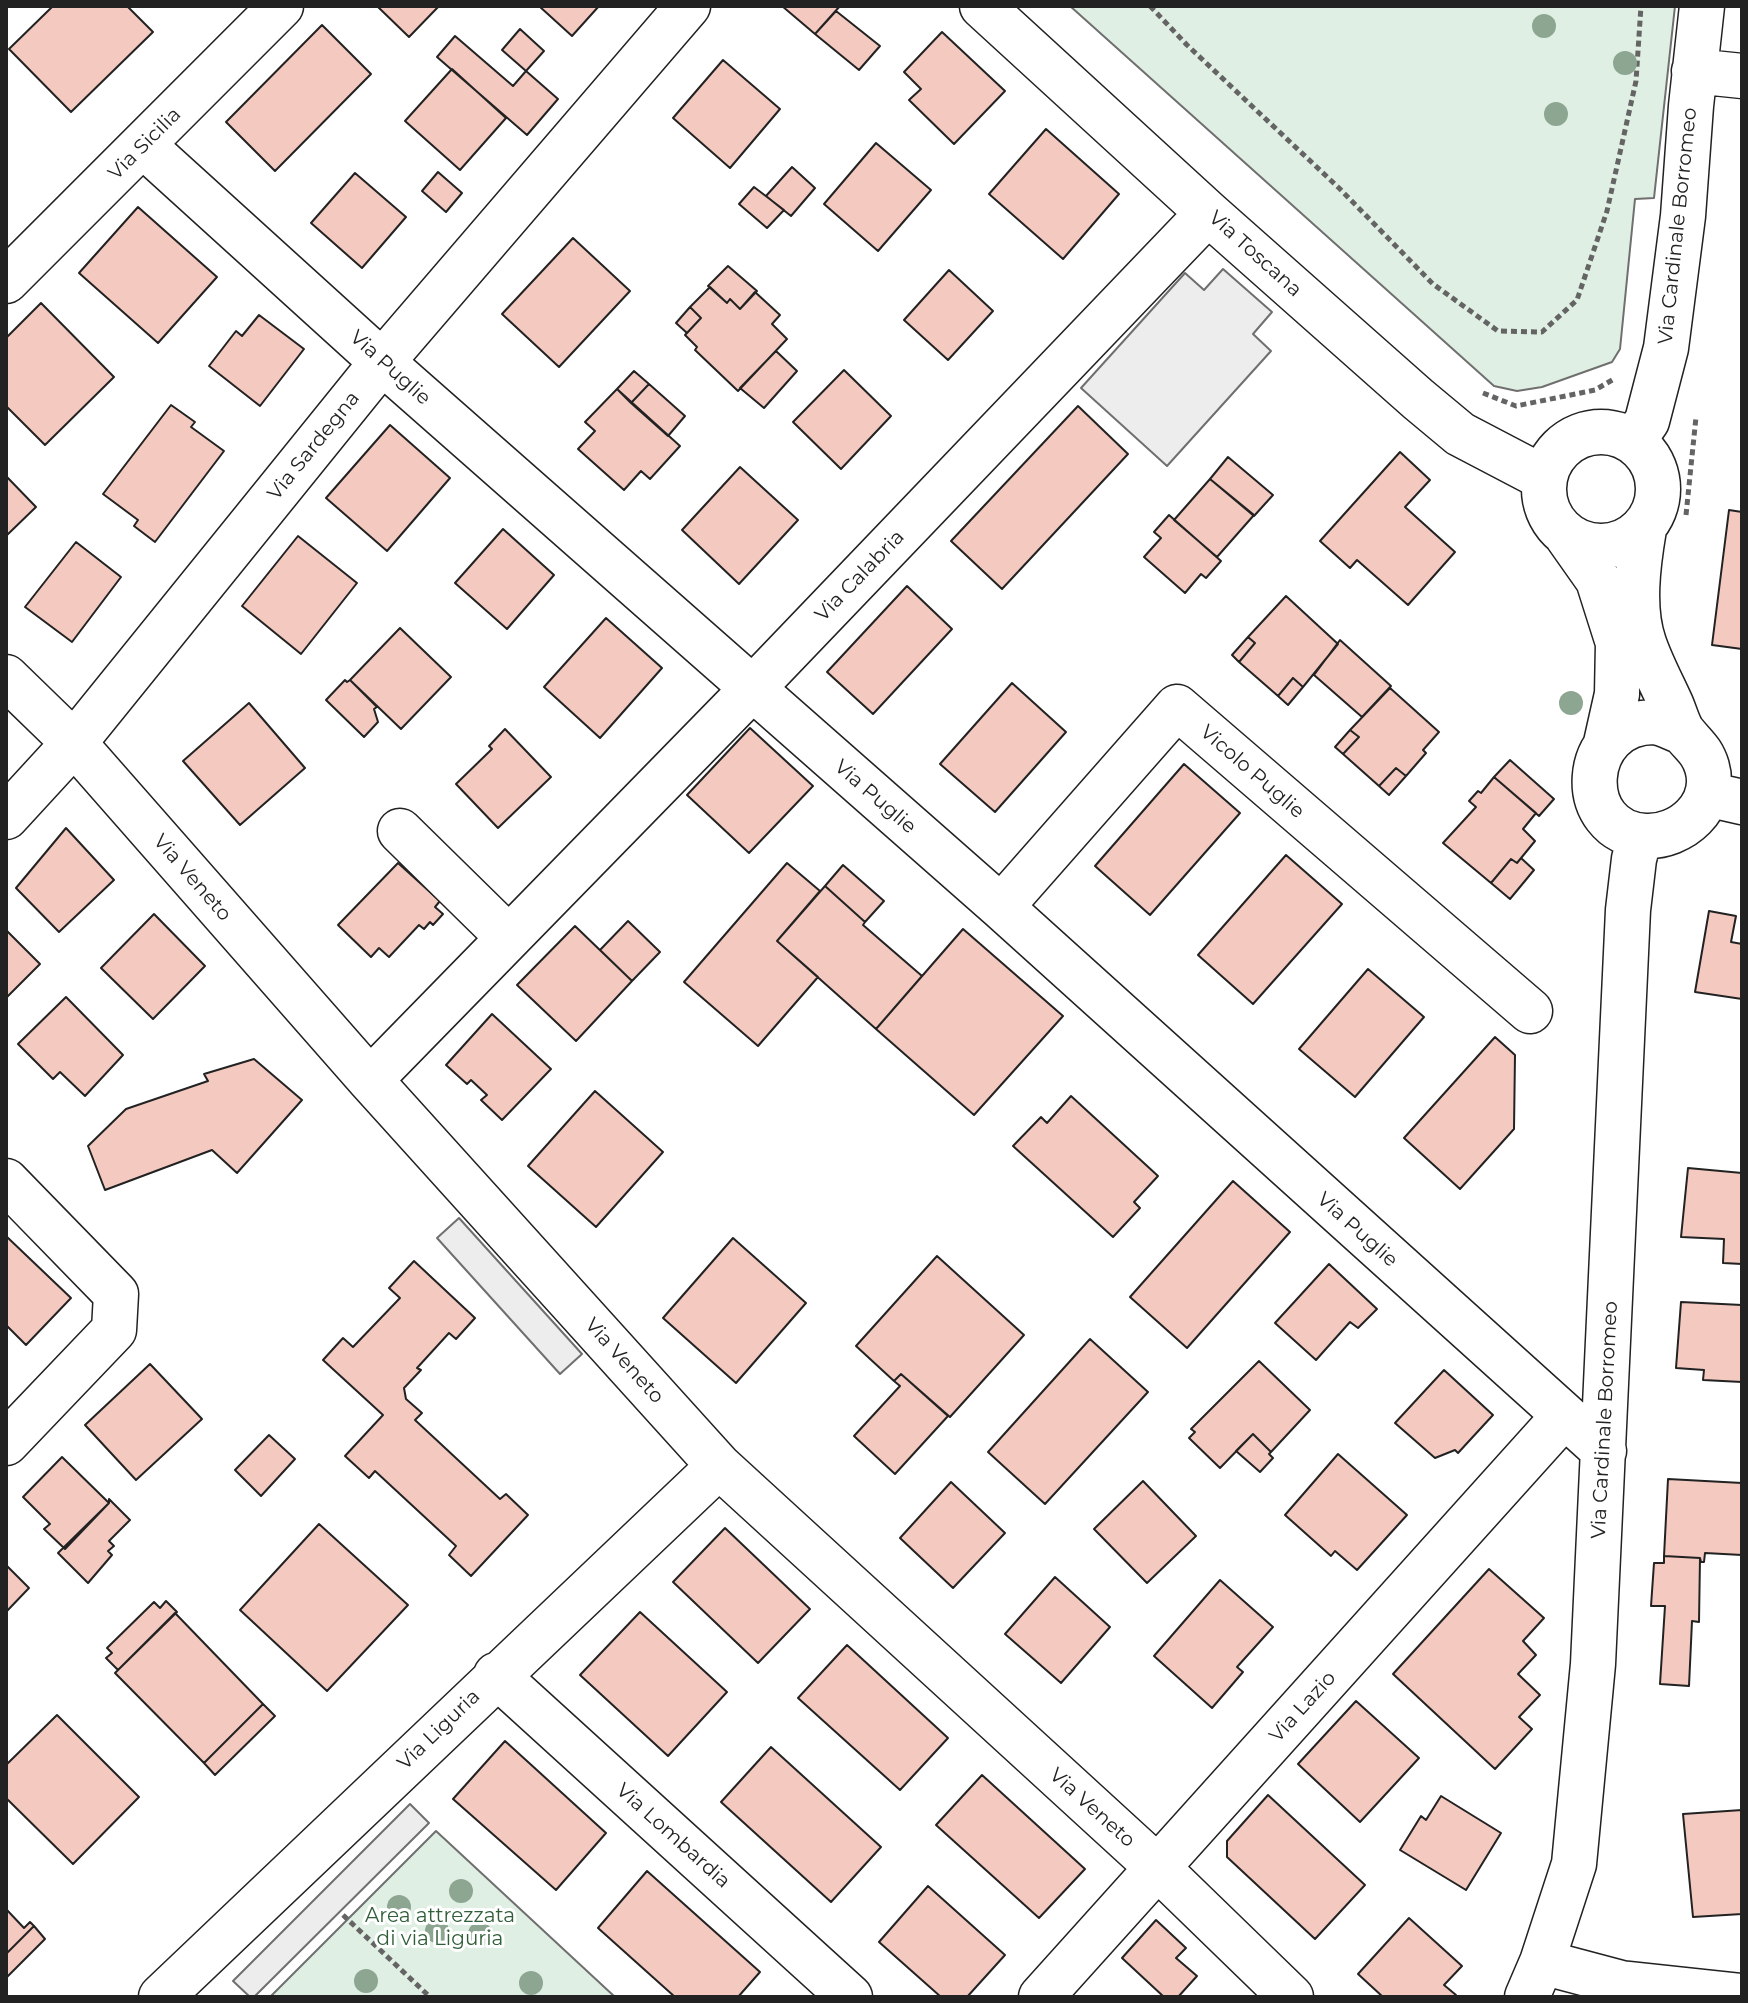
<!DOCTYPE html>
<style>
body{margin:0}
#map{position:relative;width:1748px;height:2003px;overflow:hidden;background:#fff;font-family:Montserrat,sans-serif}
canvas{display:block}
.frame{position:absolute;inset:0;border:8px solid #222;pointer-events:none}
</style>
<div id="map">
<canvas width="1748" height="2003"></canvas>
<div class="frame"></div>
</div>
<script>
const c = document.querySelector('canvas').getContext('2d');
c.lineJoin = 'round';
function fillPath(path, color) { c.fillStyle = color; c.fill(path, 'evenodd'); }
function trace(path, color, width, dash) { c.strokeStyle = color; c.lineWidth = width; c.lineCap = dash ? 'butt' : 'round'; c.setLineDash(dash || []); c.stroke(path); }
function label(font, color, halo, rows, align = 'center') {
  c.font = font + ' Montserrat,sans-serif'; c.lineWidth = 6; c.setLineDash([]); c.textBaseline = 'middle'; c.strokeStyle = halo; c.fillStyle = color; for (const [text, x, y, turn = 0] of rows) {
    c.save(); c.translate(x, y); c.rotate((+turn || 0) * Math.PI / 180); c.textAlign = isNaN(turn) ? turn : align; if (halo) c.strokeText(text, 0, 0); c.fillText(text, 0, 0); c.restore();
  }
}
const green = new Path2D(`
 M1070,6H1675L1654,198L1635,199L1620,349L1612,362L1542,387L1517,391L1494,386Z
 M436,1831L615,1997H270Z`);
const parking = new Path2D(`
 M1223,269L1272,312L1253,334L1271,351L1167,466L1081,388L1185,273L1204,290Z
 M459,1218L582,1354L560,1374L437,1238Z
 M410,1804L429,1823L254,1997H250L233,1981Z`);
const building = new Path2D(`
 M53,6H127L153,32L71,112L9,49Z
 M377,6H439L409,37Z
 M539,6H599L572,36Z
 M782,6H840L815,34Z
 M836,11L880,46L859,70L815,34Z
 M322,25L371,74L275,171L226,122Z
 M520,29L544,51L526,71L502,50Z
 M942,32L1005,91L954,144L909,100L921,89L904,72Z
 M455,36L513,86L526,71L558,99L527,135L437,57Z
 M723,60L780,109L730,168L673,118Z
 M452,69L506,118L460,170L405,121Z
 M1046,129L1119,194L1063,259L989,194Z
 M876,143L931,190L878,251L824,204Z
 M792,167L815,188L791,216L766,196Z
 M438,172L462,193L446,212L422,191Z
 M355,173L406,217L362,268L311,223Z
 M754,187L784,210L767,228L739,204Z
 M138,207L217,277L158,343L79,273Z
 M573,238L630,291L559,367L502,314Z
 M728,266L757,291L740,309L730,299L727,303L708,286Z
 M949,270L993,311L948,360L904,320Z
 M710,287L727,303L730,299L740,309L755,292L780,315L772,324L787,339L738,391L695,350L697,347L685,335L701,318L690,307Z
 M41,303L114,377L45,445L6,406V338Z
 M690,307L701,318L687,333L676,323Z
 M259,315L304,349L260,406L209,366L236,331L242,336Z
 M776,351L797,371L764,408L740,388Z
 M844,370L891,416L841,469L793,422Z
 M634,371L649,384L631,403L617,389Z
 M649,384L685,416L668,436L631,403Z
 M617,389L680,446L650,479L641,471L624,490L578,449L595,431L585,422Z
 M171,405L195,422L191,427L224,451L155,542L134,526L138,520L103,494Z
 M1078,406L1128,454L1002,589L951,541Z
 M390,425L450,478L387,551L326,498Z
 M1400,452L1430,480L1405,507L1455,552L1408,605L1357,560L1350,568L1320,541Z
 M1228,457L1273,495L1254,516L1210,479Z
 M740,467L798,520L739,584L682,530Z
 M6,476L36,507L6,536Z
 M1210,479L1254,515L1217,557L1174,520Z
 M1729,510L1742,512V649L1712,645Z
 M1169,515L1221,561L1206,578L1201,574L1185,593L1144,557L1161,538L1154,532Z
 M503,529L554,575L507,629L455,583Z
 M298,536L357,583L301,654L242,606Z
 M76,542L121,577L72,642L25,607Z
 M907,586L952,629L873,714L827,672Z
 M1286,596L1338,644L1303,687L1293,678L1278,696L1239,662L1255,643L1248,637Z
 M606,618L662,668L600,738L544,687Z
 M400,628L451,677L401,729L350,680Z
 M1248,637L1255,643L1239,662L1232,655Z
 M1340,640L1391,686L1362,717L1314,675Z
 M1293,678L1303,687L1288,705L1278,696Z
 M345,680L347,682L350,680L377,707L374,709L378,722L364,737L326,700Z
 M1012,683L1066,732L995,812L940,764Z
 M1390,688L1439,732L1423,750L1426,753L1406,776L1396,768L1379,786L1343,754L1359,737L1350,730Z
 M249,703L305,768L240,825L183,761Z
 M750,728L813,786L749,853L687,795Z
 M505,729L551,777L498,828L456,784L492,749L489,746Z
 M1350,730L1359,737L1343,754L1335,747Z
 M1510,760L1554,799L1539,816L1494,777Z
 M1184,764L1240,813L1150,915L1095,866Z
 M1396,768L1406,776L1389,795L1379,786Z
 M1494,777L1536,813L1523,829L1535,841L1517,863L1511,859L1491,883L1443,843L1476,807L1469,801L1478,791L1481,793Z
 M66,828L114,880L59,932L16,888Z
 M1286,855L1342,904L1253,1004L1198,955Z
 M1521,858L1534,870L1510,899L1491,883L1511,859L1517,863Z
 M398,863L440,901L435,907L443,914L433,925L430,922L424,929L419,925L389,957L379,948L371,957L338,925Z
 M787,863L820,891L777,941L818,977L758,1046L684,982Z
 M843,865L884,901L865,922L825,886Z
 M825,886L865,922L863,925L922,976L876,1029L777,941Z
 M1709,911L1736,916L1731,942L1742,944V999L1695,992Z
 M154,914L205,966L153,1019L101,968Z
 M628,921L660,952L632,981L600,950Z
 M575,926L632,981L576,1041L517,985Z
 M963,929L1063,1016L974,1115L876,1029Z
 M6,930L40,964L6,998Z
 M1368,969L1424,1017L1355,1097L1299,1049Z
 M66,997L123,1055L85,1096L60,1072L53,1079L18,1044Z
 M492,1014L551,1069L502,1120L481,1100L487,1095L471,1080L467,1084L446,1065Z
 M1495,1037L1515,1055L1514,1129L1460,1189L1404,1138Z
 M254,1059L302,1100L237,1173L212,1150L105,1190L88,1146L126,1109L208,1081L204,1074Z
 M595,1091L663,1152L596,1227L528,1166Z
 M1071,1096L1158,1176L1134,1202L1140,1208L1113,1237L1013,1146L1041,1117L1047,1123Z
 M1688,1168L1742,1173V1264L1723,1263L1724,1239L1681,1237Z
 M1233,1181L1290,1232L1187,1348L1130,1297Z
 M6,1236L71,1298L26,1345L6,1325Z
 M733,1238L806,1303L736,1383L663,1318Z
 M937,1256L1024,1335L950,1417L901,1374L894,1381L856,1346Z
 M414,1261L475,1318L456,1339L449,1333L417,1368L421,1370L404,1388L406,1399L422,1413L415,1420L500,1499L506,1494L528,1515L471,1576L449,1555L456,1546L375,1471L369,1478L345,1456L383,1415L323,1360L343,1338L353,1347L400,1298L389,1288Z
 M1329,1264L1377,1309L1358,1328L1350,1322L1316,1360L1275,1323Z
 M1681,1302L1742,1305V1382L1703,1380L1704,1370L1676,1368Z
 M1090,1339L1148,1392L1045,1504L988,1452Z
 M1259,1361L1310,1410L1271,1452L1253,1434L1220,1468L1189,1438L1195,1432L1191,1429Z
 M150,1364L202,1419L136,1480L85,1425Z
 M1444,1370L1493,1415L1458,1453L1455,1450L1435,1458L1395,1423Z
 M901,1374L948,1416L895,1474L854,1436L900,1386L894,1381Z
 M1253,1434L1271,1452L1269,1454L1273,1458L1260,1472L1236,1451Z
 M269,1435L295,1459L261,1496L235,1470Z
 M1338,1454L1407,1515L1357,1570L1335,1551L1331,1556L1285,1515Z
 M62,1457L109,1503L65,1549L44,1529L50,1524L23,1497Z
 M1668,1479L1742,1483V1555L1705,1553L1704,1562H1701L1700,1558L1664,1556Z
 M1143,1481L1196,1536L1147,1583L1094,1529Z
 M951,1482L1005,1533L953,1588L900,1538Z
 M109,1499L130,1520L109,1541L114,1546L108,1551L112,1555L88,1583L58,1553L109,1503Z
 M319,1524L408,1605L327,1691L240,1610Z
 M725,1528L810,1609L758,1663L673,1582Z
 M1664,1556L1700,1558L1699,1622L1692,1621L1689,1686L1660,1684L1665,1606H1651L1654,1563H1664Z
 M6,1565L29,1588L6,1612Z
 M1489,1569L1544,1618L1523,1641L1536,1655L1518,1674L1540,1695L1519,1717L1532,1729L1495,1769L1393,1674Z
 M1055,1577L1110,1627L1061,1683L1005,1634Z
 M1220,1580L1273,1627L1237,1667L1243,1672L1212,1708L1154,1656Z
 M166,1601L177,1612L118,1670L106,1658L112,1653L107,1648L154,1602L160,1608Z
 M640,1612L727,1692L668,1756L580,1675Z
 M175,1613L263,1704L204,1763L115,1673Z
 M847,1645L948,1738L900,1790L798,1698Z
 M1356,1701L1419,1758L1360,1822L1298,1764Z
 M263,1704L275,1716L215,1775L204,1763Z
 M57,1715L139,1797L73,1864L6,1798V1765Z
 M505,1741L606,1833L556,1890L453,1799Z
 M771,1747L881,1847L831,1902L721,1802Z
 M982,1775L1085,1869L1039,1918L936,1825Z
 M1268,1795L1365,1885L1315,1939L1227,1857V1841Z
 M1441,1796L1501,1833L1466,1890L1400,1850L1421,1816L1426,1820Z
 M1742,1810V1914L1693,1917L1683,1814Z
 M647,1871L760,1972L738,1997H675L598,1928Z
 M928,1886L1005,1955L967,1997H941L879,1942Z
 M6,1909L24,1928L30,1922L34,1926L6,1954Z
 M1409,1918L1462,1966L1444,1985L1456,1995L1454,1997H1383L1358,1974Z
 M1156,1920L1186,1948L1176,1958L1197,1976L1178,1997H1164L1122,1958Z
 M34,1926L45,1939L6,1978V1954Z`);
const path = new Path2D(`
 M1150,6L1187,45L1339,188L1433,284L1498,331L1542,332L1577,300L1607,211L1636,81L1641,6
 M1483,393L1516,406L1595,390L1614,379
 M1686,515L1696,417
 M343,1915L430,1997`);
const minor = new Path2D(`
 M982,6L1208,213L1418,399L1460,434L1544,478
 M1694,71L1742,76
 M144,146L382,362L1001,907L1604,1451
 M6,281L281,6
 M1544 489a57 57 0 1 1 114 0a57 57 0 1 1-114 0Z
 M1633,441L1647,421L1666,348L1683,216L1691,106L1702,6
 M1644,529C1638,564 1632,609 1644,643C1651,664 1662,684 1671,704C1675,713 1678,725 1683,732C1693,745 1702,750 1707,767C1718,806 1681,838 1645,836C1574,832 1579,722 1654,722C1663,723 1674,729 1683,732
 M1567,536L1598,580L1618,643L1617,694L1606,743
 M6,677L74,743L370,1080L719,1466L1158,1868L1291,1997
 M1707,794L1742,802
 M6,817L74,743L382,362L688,6
 M400,831L508,937
 M1001,907L1177,707L1530,1011
 M370,1080L752,689L1208,213
 M6,1181L116,1294L114,1330L6,1443
 M496,1675L850,1997
 M1542,1962L1621,1983L1742,1996
 M161,1997L719,1466
 M1041,1997L1564,1416
 M1527,1997L1542,1962L1574,1864L1593,1664L1628,910L1634,859L1640,836`);
const trees = [
 [1544,26],
 [1625,63],
 [1556,114],
 [1571,703],
 [461,1891],
 [399,1907],
 [437,1931],
 [480,1934],
 [366,1981],
 [531,1983]
];
const streetNames = [
 ["Via Sicilia",145,144,-45],
 ["Via Cardinale Borromeo",1678,226,-84],
 ["Via Toscana",1255,254,42],
 ["Via Puglie",390,368,42],
 ["Via Sardegna",314,446,-51],
 ["Via Calabria",860,576,-46],
 ["Vicolo Puglie",1252,772,41],
 ["Via Puglie",875,797,41],
 ["Via Veneto",192,878,49],
 ["Via Puglie",1357,1230,42],
 ["Via Veneto",624,1361,48],
 ["Via Cardinale Borromeo",1605,1420,-87],
 ["Via Lazio",1303,1707,-48],
 ["Via Liguria",439,1730,-44],
 ["Via Veneto",1092,1808,42],
 ["Via Lombardia",673,1836,42]
];
const parkNames = [
 ["Area attrezzata",440,1916],
 ["di via Liguria",440,1939]
];
fillPath(green, '#e0efe3');
trace(green, '#6f6f6f', 2);
fillPath(parking, '#ededed');
trace(parking, '#6f6f6f', 2);
fillPath(building, '#f3c9c0');
trace(building, '#222', 2);
trace(minor, '#222', 47);
trace(path, '#646464', 5, [6, 4]);
trace(minor, '#fff', 44);
c.fillStyle = '#8da692';
for (const [x, y] of trees) { c.beginPath(); c.arc(x, y, 12, 0, 2 * Math.PI); c.fill(); }
label('20px', '#222', '#fff', streetNames);
label('20px', '#2f5e38', '#fff', parkNames);
</script>
